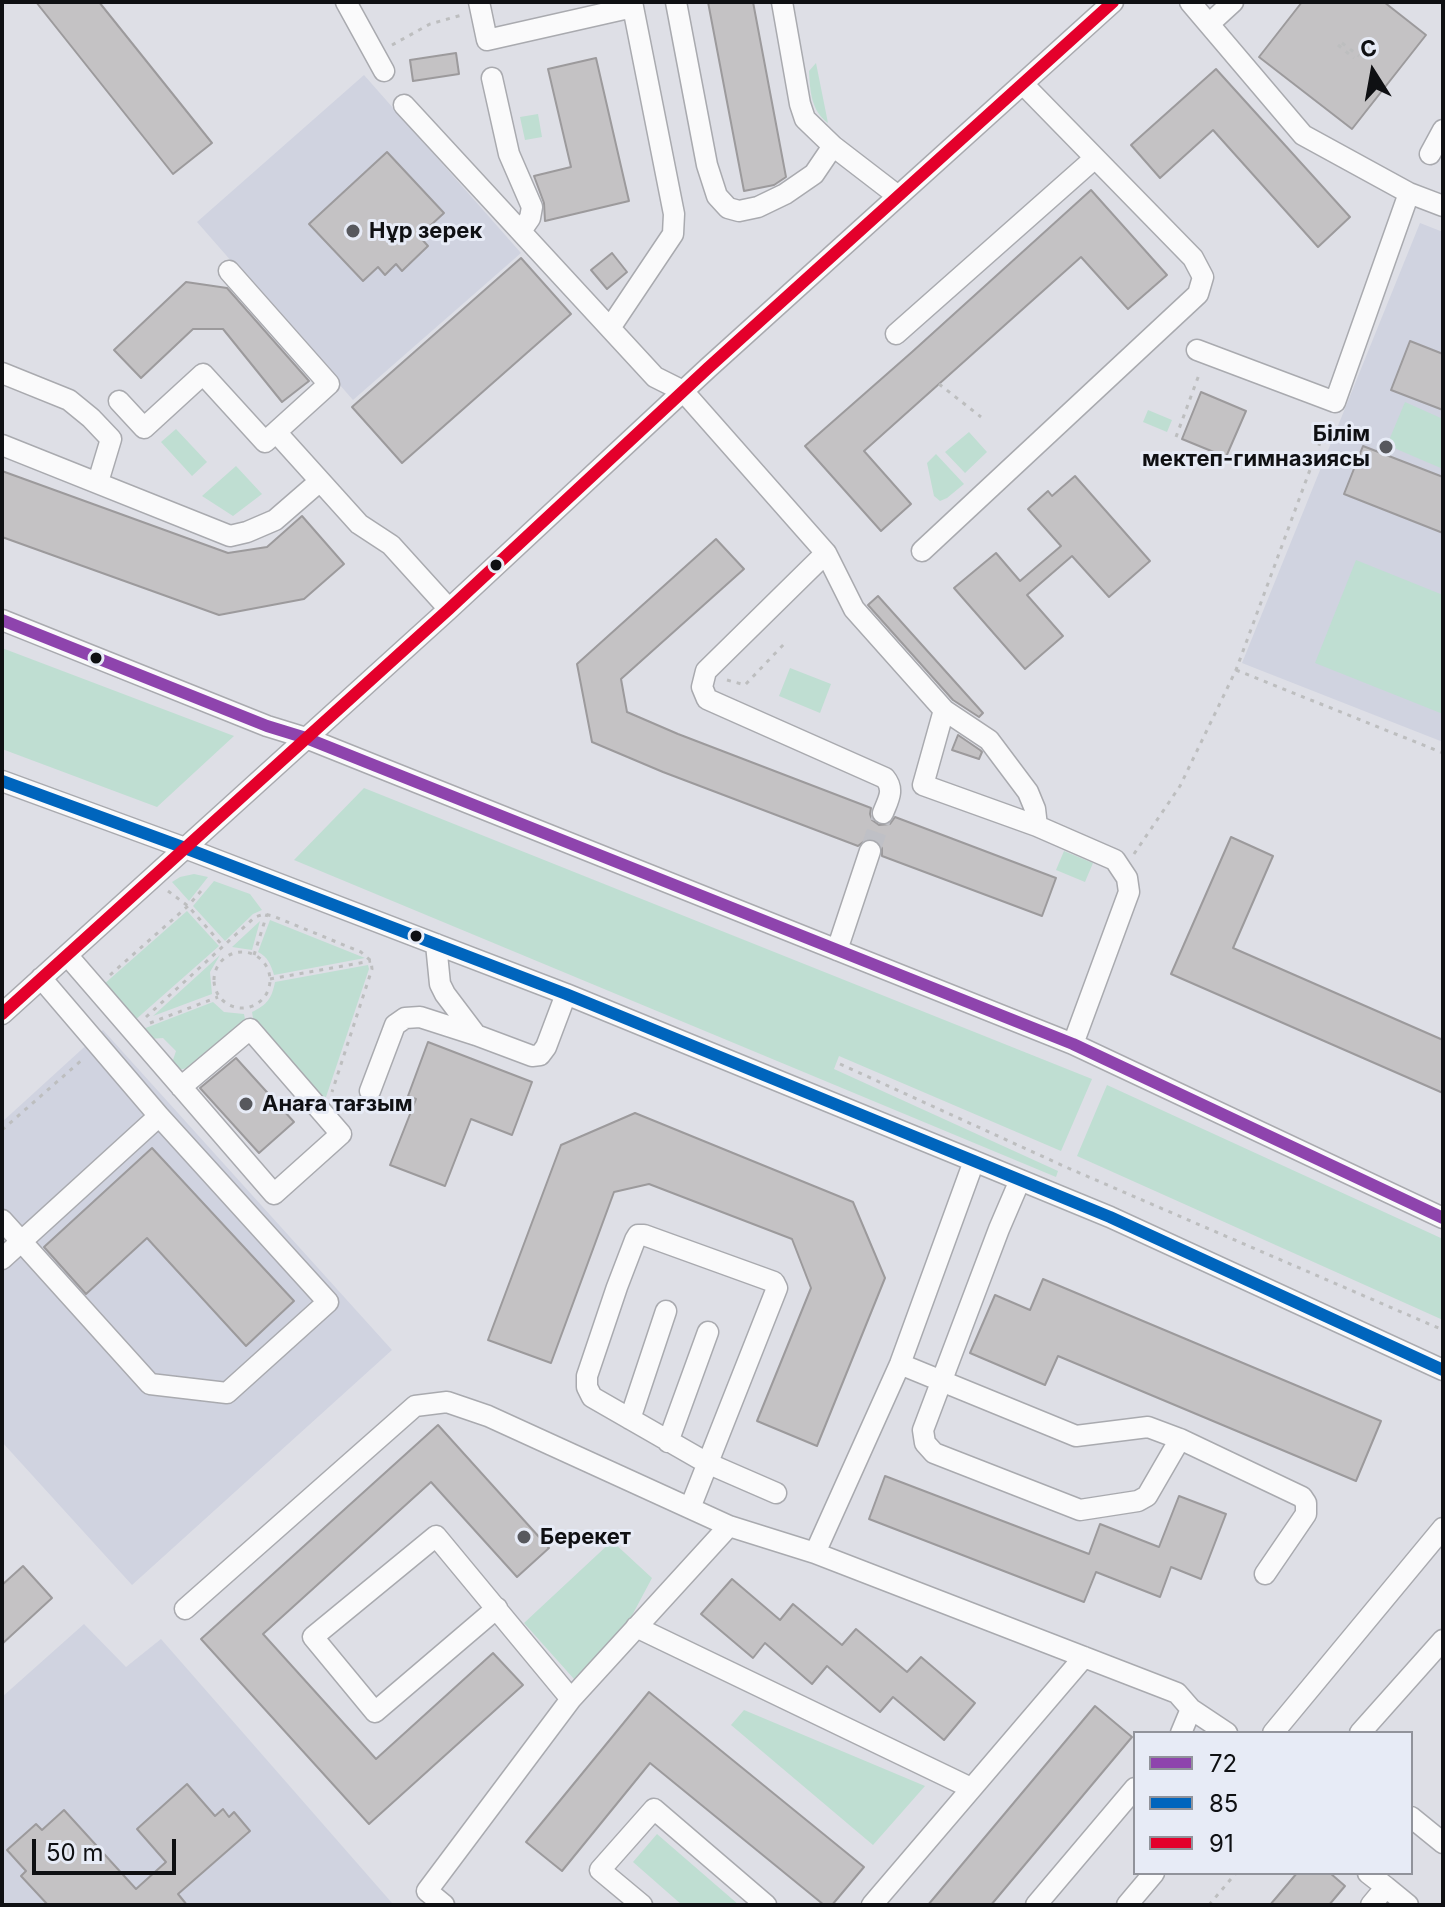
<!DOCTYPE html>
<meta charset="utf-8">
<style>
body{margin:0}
#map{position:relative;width:1445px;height:1907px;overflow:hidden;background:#dedfe6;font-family:Inter,sans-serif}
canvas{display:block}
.frame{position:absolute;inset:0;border:4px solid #0f1013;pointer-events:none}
.legend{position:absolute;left:1133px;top:1731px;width:280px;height:144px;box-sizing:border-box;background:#e7ebf6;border:2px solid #91939b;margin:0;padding:10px 14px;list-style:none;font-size:24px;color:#0f1013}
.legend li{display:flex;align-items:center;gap:16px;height:40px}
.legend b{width:40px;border:2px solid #91939b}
.north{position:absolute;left:1333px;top:32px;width:80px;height:80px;-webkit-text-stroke:6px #e7ebf6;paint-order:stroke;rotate:349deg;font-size:22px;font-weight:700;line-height:32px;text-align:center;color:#0f1013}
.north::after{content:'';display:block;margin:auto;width:28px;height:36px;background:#0f1013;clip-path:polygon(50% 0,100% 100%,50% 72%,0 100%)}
.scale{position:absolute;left:32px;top:1839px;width:144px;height:36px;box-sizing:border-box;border:4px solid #0f1013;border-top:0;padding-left:10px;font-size:24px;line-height:28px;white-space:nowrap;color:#0f1013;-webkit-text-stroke:6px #e7ebf6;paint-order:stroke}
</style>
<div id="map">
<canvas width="1445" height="1907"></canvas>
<div class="frame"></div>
<ul class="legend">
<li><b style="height:10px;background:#8e44ad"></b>72</li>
<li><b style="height:10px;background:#0065bd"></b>85</li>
<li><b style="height:10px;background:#e4002b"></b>91</li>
</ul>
<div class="north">С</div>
<div class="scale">50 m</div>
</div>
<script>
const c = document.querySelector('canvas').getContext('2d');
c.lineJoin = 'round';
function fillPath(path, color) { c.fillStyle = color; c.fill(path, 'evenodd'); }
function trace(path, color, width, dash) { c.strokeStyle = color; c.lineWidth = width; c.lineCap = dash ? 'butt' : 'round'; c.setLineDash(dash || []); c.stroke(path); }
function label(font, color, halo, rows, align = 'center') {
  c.font = font + ' Inter,sans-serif'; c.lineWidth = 6; c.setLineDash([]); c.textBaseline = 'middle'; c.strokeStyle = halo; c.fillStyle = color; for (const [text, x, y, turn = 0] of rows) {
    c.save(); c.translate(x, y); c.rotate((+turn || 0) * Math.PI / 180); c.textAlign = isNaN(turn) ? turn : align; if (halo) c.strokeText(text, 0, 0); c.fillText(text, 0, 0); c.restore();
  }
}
const built = new Path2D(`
 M364,75L521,253L353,400L197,222Z
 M1420,223L1443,232V742L1242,663Z
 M103,1030L392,1350L132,1585L2,1442V1122Z
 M84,1624L126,1667L161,1639L392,1903L390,1905H2V1697Z`);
const green = new Path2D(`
 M816,63L828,123C811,111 810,90 809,71Z
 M538,114L542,137L525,140L520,117Z
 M1405,402L1443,419V469L1387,445Z
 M1148,410L1172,420L1167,432L1143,422Z
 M176,429L207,462L192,476L161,442Z
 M969,432L987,452L965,473L945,452Z
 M936,454L964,484L947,498L940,501L934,496L927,463Z
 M236,466L262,494L233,516L202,496Z
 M1356,560L1443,595V714L1315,663Z
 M2,648L234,736L157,807L2,749Z
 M790,668L831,684L820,713L779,696Z
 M364,788L1092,1079L1061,1151L839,1056L834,1069L1058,1171L1056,1177L294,860Z
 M1064,851L1093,863L1085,882L1056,870Z
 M194,874L208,877L189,901L172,882L180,877Z
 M214,881L250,894L262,910L253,914L225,941L193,906Z
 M187,911L219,946L134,1021L103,985Z
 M270,920L365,958L274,975C271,965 268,957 258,952Z
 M260,921L252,950L232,947Z
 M220,955L210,972L212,994L153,1016Z
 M368,965L369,969L325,1100L253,1018L252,1012C267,1005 272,998 275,982Z
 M213,1002L224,1012L244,1014L245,1019L187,1068L179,1070L172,1063L176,1051L163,1038L150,1039L143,1029Z
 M1107,1085L1443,1239V1320L1077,1156Z
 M612,1541L652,1578L628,1623L574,1679L524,1623Z
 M744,1710L925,1786L873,1845L731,1725Z
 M657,1834L739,1905H682L633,1862Z`);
const building = new Path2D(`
 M36,2H99L212,143L173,174Z
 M708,2H753L786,177L774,185L744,191Z
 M1302,2H1384L1426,35L1352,129L1259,57Z
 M456,53L459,74L413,81L410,60Z
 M596,58L629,201L545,221L544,203L534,176L571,167L548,69Z
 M1216,69L1350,217L1318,247L1213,130L1160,178L1131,145Z
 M387,152L444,213L419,236L428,246L402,271L396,264L385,275L378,267L363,281L309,224Z
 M1091,190L1167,275L1128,309L1081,257L864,451L911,504L881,531L805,446L912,352Z
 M612,253L627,272L607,289L591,270Z
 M521,258L571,314L402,463L352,407Z
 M186,282L227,288L309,381L282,402L223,329H193L141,378L114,350Z
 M1410,341L1443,354V410L1391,390Z
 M1201,392L1246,411L1226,457L1182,439Z
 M1363,446L1443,477V533L1344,494Z
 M2,471L228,553L267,547L302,516L344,564L304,599L219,615L2,537Z
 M1075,476L1150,561L1109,597L1072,556L1027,595L1063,636L1025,669L954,588L996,553L1020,581L1061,546L1028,509L1048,491L1052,496Z
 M716,539L744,569L621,679L627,712L678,734L871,808L870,814L872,820L879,825L890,824L895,817L1056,878L1042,916L882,856V848L875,839H867L858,846L663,772L592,742L577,664Z
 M878,596L983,713L979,717L953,700L868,605Z
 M958,735L980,750L982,752L979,759L952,750Z
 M1231,837L1273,856L1233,948L1443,1040V1093L1171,974Z
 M428,1042L532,1082L512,1135L471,1119L445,1186L390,1165L416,1099L408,1096Z
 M236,1058L294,1122L259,1153L200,1088Z
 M635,1113L853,1202L885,1278L817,1446L757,1421L811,1288L792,1239L649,1184L614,1192L551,1363L488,1340L561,1145Z
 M152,1148L294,1301L246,1346L147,1238L86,1294L44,1247Z
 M1043,1279L1381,1421L1356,1481L1058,1356L1045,1385L970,1353L995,1295L1030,1310Z
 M438,1425L549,1548L517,1577L431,1482L263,1634L376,1759L493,1653L523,1685L369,1824L201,1639Z
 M885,1476L1089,1554L1100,1524L1159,1547L1179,1496L1226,1514L1201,1579L1171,1567L1160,1597L1096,1572L1084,1602L869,1519Z
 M23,1566L52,1598L2,1644V1585Z
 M732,1579L780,1620L793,1604L842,1645L856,1629L907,1672L921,1657L975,1703L944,1740L893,1697L880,1712L827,1666L812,1684L765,1643L753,1658L701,1614Z
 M649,1692L864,1867L832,1905H824L650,1763L562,1871L526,1842Z
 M1095,1706L1132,1737L991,1905H928Z
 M187,1784L215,1816L223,1809L229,1817L234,1812L250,1831L178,1894L187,1905H48L21,1876L26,1871L7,1850L36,1824L42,1830L64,1810L136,1889L166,1862L137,1829Z
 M1297,1873H1330L1345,1886L1329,1905H1270Z`);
const minorTunnel = new Path2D(`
 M870,851L883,813`);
const path = new Path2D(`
 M1342,43L1359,56
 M392,45L430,24L462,15
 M1338,45L1354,58
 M939,384L981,417
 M1176,437L1200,372
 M1236,670L1443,753
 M727,680L745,685L785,643
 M1134,854L1180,786L1236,670L1328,421
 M168,891L188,906L223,946
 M214 980a28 28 0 1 1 56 0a28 28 0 1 1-56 0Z
 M254,955L267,914
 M110,975L188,906L201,891
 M270,979L371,961
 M146,1017L255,917L264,914L273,916L361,952L371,961L372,969L332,1092
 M150,1023L218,997
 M840,1064L1068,1168L1443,1330
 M2,1130L83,1059
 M1209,1905L1236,1873`);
const minor = new Path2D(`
 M346,2L384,71
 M479,2L487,40L633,7
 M676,2L707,165L717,196L728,208L739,211L758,207L785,194L814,174L833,146L898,196
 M782,2L800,104L805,119L833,146
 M1190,2L1303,135L1409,193L1335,402L1197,350
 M1209,24L1233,2
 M492,78L509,154L532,207L530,218L521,231
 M404,105L655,377L683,391L826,553L706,671L702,687L707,699L885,778C895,790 888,800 883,813
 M1430,154L1443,130
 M1409,193L1443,206
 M610,328L673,234L674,214L632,2
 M896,334L1095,158
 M2,373L69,400L91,418L111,439L98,482
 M119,401L144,428L203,374L265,442L329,384L229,271
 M276,432L359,524L391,545L449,609
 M2,445L230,536L247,532L275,520L320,481
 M922,551L1198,294L1203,277L1193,258L1023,84
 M826,553L854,609L944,710L989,740L1028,792L1035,809L1037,826L1115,860L1127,878L1129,892L1073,1044
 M2,620L267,726L306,738L376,766L1073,1044L1443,1218
 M944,710L923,785L1037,826
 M2,781L185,848L566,994L974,1161L1110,1217L1443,1370
 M436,944L440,984L445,994L476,1035
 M837,950L870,851
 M67,955L274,1194L341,1134L250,1029L181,1087
 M2,1014L449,609L708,368L1113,2
 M370,1091L395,1025L405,1018L420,1017L476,1035L532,1056L540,1055L546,1047L566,994
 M1020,1180L999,1229L923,1430L925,1443L934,1453L1080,1510L1138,1501L1147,1496L1180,1439
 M2,1220L150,1384L227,1393L328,1302L159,1116L41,978
 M2,1259L159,1116
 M900,1364L1076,1436L1148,1427L1180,1439L1302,1497L1306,1503V1514L1265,1574
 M630,1419L666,1311
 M668,1442L708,1332
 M690,1508L777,1288L774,1282L644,1235H638L635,1240L617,1287L587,1376V1387L592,1397L707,1463L776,1493
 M815,1553L900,1364L974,1161
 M497,1608L375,1712L313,1637L436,1536L571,1699
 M185,1609L415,1406L447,1402L488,1416L729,1526L815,1553L1177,1693L1191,1709L1181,1733
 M636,1627L971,1788
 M1191,1709L1227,1733
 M1273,1733L1443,1528
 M1360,1733L1443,1640
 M1411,1817L1443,1843
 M1368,1873L1386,1887L1371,1905
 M1386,1887L1408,1905
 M444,1905L427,1891L571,1699L729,1526
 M642,1905L600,1870L654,1809L766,1905
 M872,1905L1084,1657
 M1036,1905L1135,1788
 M1127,1905L1154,1873`);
const bus1 = new Path2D(`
 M2,620L267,726L306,738L376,766L1073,1044L1443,1218`);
const bus2 = new Path2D(`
 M2,781L185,848L566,994L974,1161L1110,1217L1443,1370`);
const bus3 = new Path2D(`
 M2,1014L449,609L708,368L1113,2`);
const markers = [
 [353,231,8,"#57585d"],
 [1386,447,8,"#57585d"],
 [496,565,7,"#0f1013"],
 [96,658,7,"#0f1013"],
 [416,936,7,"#0f1013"],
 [246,1104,8,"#57585d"],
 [524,1537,8,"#57585d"]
];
const poiNames = [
 ["Нұр зерек",369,231],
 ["Білім",1370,434,"right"],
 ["мектеп-гимназиясы",1370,459,"right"],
 ["Анаға тағзым",262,1104],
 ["Берекет",540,1537]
];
fillPath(built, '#d0d3e0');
fillPath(green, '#bfded2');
fillPath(building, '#c4c2c4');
trace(building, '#9c9a9c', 2);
trace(minorTunnel, '#bfc0c6', 20, [20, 10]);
trace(minor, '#a9aaaf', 23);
trace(path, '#bdbebf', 3, [4, 6]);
trace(minor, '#fafafb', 20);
trace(bus1, '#8e44ad', 12);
trace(bus2, '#0065bd', 12);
trace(bus3, '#e4002b', 12);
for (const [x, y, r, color] of markers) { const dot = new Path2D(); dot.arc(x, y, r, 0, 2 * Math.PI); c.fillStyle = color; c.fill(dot); trace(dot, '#e7ebf6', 3); }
label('bold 22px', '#0f1013', '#e7ebf6', poiNames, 'left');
</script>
